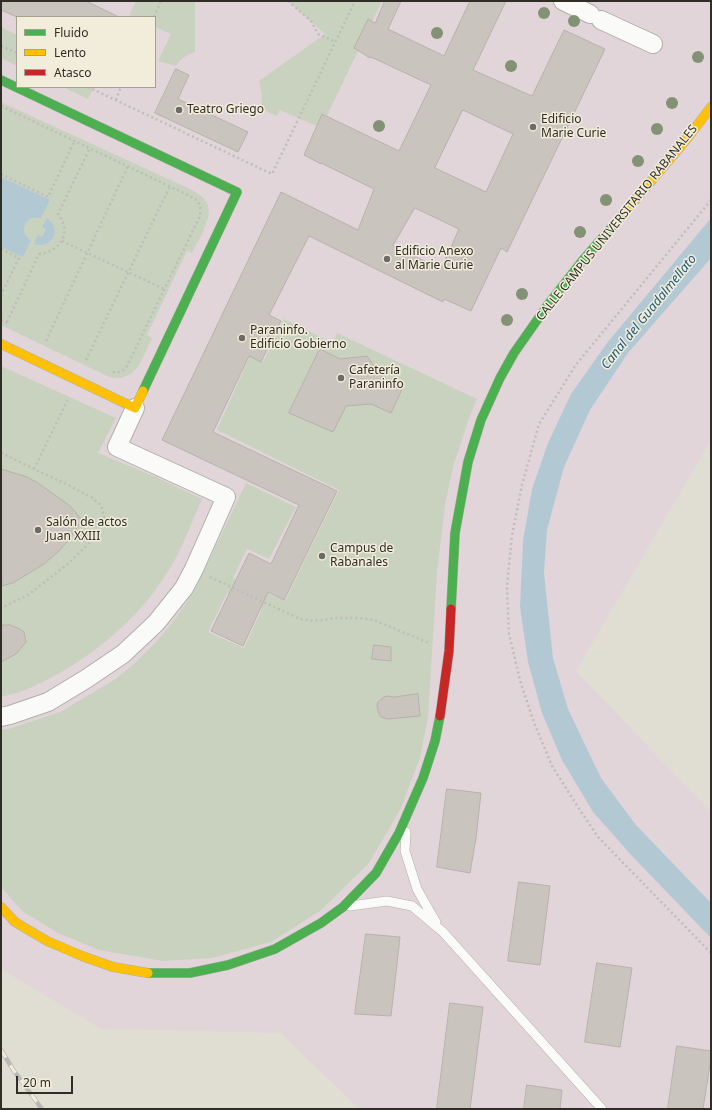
<!DOCTYPE html>
<meta charset="utf-8">
<style>
body{margin:0}
#map{position:relative;width:712px;height:1110px;overflow:hidden;background:#e0ddd3;font-family:"Noto Sans",sans-serif}
canvas{display:block}
.frame{position:absolute;inset:0;border:2px solid #2f2d26;pointer-events:none}
.legend{position:absolute;left:16px;top:16px;width:140px;height:72px;box-sizing:border-box;background:#f2eddb;border:1px solid #a4a093;margin:0;padding:5px 7px;list-style:none;font-size:12px;color:#2f2d26}
.legend li{display:flex;align-items:center;gap:8px;height:20px}
.legend b{width:20px;border:1px solid #a4a093}
.scale{position:absolute;left:16px;top:1076px;width:57px;height:18px;box-sizing:border-box;border:2px solid #2f2d26;border-top:0;padding-left:5px;font-size:12px;line-height:14px;white-space:nowrap;color:#2f2d26;-webkit-text-stroke:3px #f2eddb;paint-order:stroke}
</style>
<div id="map">
<canvas width="712" height="1110"></canvas>
<div class="frame"></div>
<ul class="legend">
<li><b style="height:5px;background:#4caf50"></b>Fluido</li>
<li><b style="height:5px;background:#ffc107"></b>Lento</li>
<li><b style="height:5px;background:#c62828"></b>Atasco</li>
</ul>
<div class="scale">20 m</div>
</div>
<script>
const c = document.querySelector('canvas').getContext('2d');
c.lineJoin = 'round';
function fillPath(path, color) { c.fillStyle = color; c.fill(path, 'evenodd'); }
function trace(path, color, width, dash) { c.strokeStyle = color; c.lineWidth = width; c.lineCap = dash ? 'butt' : 'round'; c.setLineDash(dash || []); c.stroke(path); }
function label(font, color, halo, rows, align = 'center') {
  c.font = font + ' "Noto Sans",sans-serif'; c.lineWidth = 3; c.setLineDash([]); c.textBaseline = 'middle'; c.strokeStyle = halo; c.fillStyle = color; for (const [text, x, y, turn = 0] of rows) {
    c.save(); c.translate(x, y); c.rotate((+turn || 0) * Math.PI / 180); c.textAlign = isNaN(turn) ? turn : align; if (halo) c.strokeText(text, 0, 0); c.fillText(text, 0, 0); c.restore();
  }
}
const education = new Path2D(`
 M1,1H711V440L576,671L711,812V1109H359L281,1033L101,1029L1,969ZM17,17H155V87H17Z`);
const green = new Path2D(`
 M136,1H195V52C187,55 181,58 176,66L158,61L171,34L155,27V17H133L129,15Z
 M288,1H382L321,128L280,110L276,116L260,108C264,98 261,91 259,81L325,34Z
 M1,27L17,35V66L1,58Z
 M63,87H94L88,99Z
 M1,102L192,190C198,194 204,197 207,203C214,217 198,240 192,253L187,251L147,335L152,338C142,358 137,383 109,377L1,325Z
 M284,319L333,343L337,333L477,399L468,421L453,467L445,505L437,572L428,718L420,758L400,810L369,863L320,911L271,942L212,958L163,961L99,950L58,933L22,911L1,887V730L8,729L60,712L114,680L135,663L157,641L176,618L195,590L246,483L296,507L269,559L247,549L233,578L285,601L339,490L217,430L250,356L263,362ZM227,593L262,609L244,648L208,632Z
 M1,366L116,418L98,453L156,477L202,499C190,526 180,555 163,579C132,626 82,665 30,688C21,692 11,694 1,697Z`);
const water = new Path2D(`
 M1,177L50,200L41,218C26,214 17,232 31,240L23,257L1,247Z
 M47,218C63,229 52,250 34,244L38,235L42,237L46,229L42,227Z
 M711,218V258L628,353L590,410L564,467L547,530L544,573L553,658L568,709L601,778L636,825L711,903V938L633,857L593,812L562,760L542,713L528,662L520,607L523,541L532,489L548,443L571,394L607,343Z`);
const building = new Path2D(`
 M1,1H86L119,17H17L1,10Z
 M385,1H401L388,29L444,56L470,1H506L473,70L532,96L564,30L605,49L507,252L501,248L471,311L444,299L443,302L309,236L269,315L281,321L261,362L249,356L213,432L337,491L284,600L268,592L243,646L211,631L249,553L271,564L299,505L162,440L281,192L358,230L374,189L321,163V164L304,155L322,114L399,151L431,85L371,57L370,58L354,48L368,19L375,23ZM463,110L513,134L486,192L435,168ZM415,208L459,229L441,269L393,246Z
 M176,69L189,75L178,99L248,132L238,152L155,113Z
 M320,349L340,359L367,356L383,378L403,387L391,413L371,404L346,406L333,432L289,413Z
 M1,469L27,477L38,483L59,498L70,506L82,520L71,537L60,550L44,564L13,583L1,586Z
 M1,625H10L20,629L24,632L26,642L16,654L1,662Z
 M374,645L391,647V661L372,659Z
 M418,694L420,716L388,719L381,717L379,714L377,706L378,702L384,697L388,696L394,697Z
 M447,789L481,793L476,838L470,873L437,867Z
 M519,882L550,886L540,965L508,961Z
 M366,934L400,937L391,1016L355,1014Z
 M597,963L632,968L620,1047L585,1042Z
 M450,1003L483,1007L470,1109H437Z
 M677,1046L711,1051V1058L703,1109H668Z
 M527,1085L562,1090L560,1109H524Z`);
const path = new Path2D(`
 M288,1L311,21L318,34L336,42
 M154,17L161,1
 M1,46L17,53
 M88,87L272,174L355,1
 M116,100L121,87
 M1,106L192,197C201,202 202,209 199,218L127,366C122,372 117,374 110,371
 M1,174L48,197L75,140
 M711,200L575,366L539,424L522,485L512,535L507,586L509,634L521,684L535,725L552,766L574,801L598,837L711,953
 M62,241L164,289
 M1,249L19,258L1,295
 M1,320L9,324
 M7,322L39,254C60,252 73,232 58,214L90,148
 M46,341L128,166
 M86,360L170,186
 M1,453L70,486L91,497L101,505L104,517L94,538L69,563L28,595L1,608
 M34,469L68,399
 M210,577L300,619L314,621L337,618H359L374,620L429,643`);
const lane = new Path2D(`
 M406,832L405,851L417,889L430,912L436,922
 M350,906L387,901L412,906L443,932L602,1109`);
const street = new Path2D(`
 M563,1L590,14
 M601,20L653,44
 M1,717L10,715L48,702L86,679L123,654L156,623L184,588L194,569L226,497L117,447L135,408`);
const fast = new Path2D(`
 M1,80L237,192L143,391
 M451,609L455,533L468,462L481,420L500,378L514,353L547,306L583,260L625,212
 M148,973H190L228,965L275,949L321,923L343,907L376,873L399,833L423,778L435,741L440,716`);
const slow = new Path2D(`
 M625,212L686,140L711,107
 M1,344L135,408L143,391
 M1,907L15,922L47,941L82,956L113,967L148,973`);
const jam = new Path2D(`
 M440,716L449,651L451,609`);
const rail = new Path2D(`
 M1,1050L14,1071L42,1109`);
const trees = [
 [544,13],
 [574,21],
 [437,33],
 [698,57],
 [511,66],
 [672,103],
 [379,126],
 [657,129],
 [638,161],
 [606,200],
 [580,232],
 [522,294],
 [507,320]
];
const markers = [
 [179,110,4,"#6d6b63"],
 [533,127,4,"#6d6b63"],
 [387,259,4,"#6d6b63"],
 [242,338,4,"#6d6b63"],
 [341,378,4,"#6d6b63"],
 [38,530,4,"#6d6b63"],
 [322,556,4,"#6d6b63"]
];
const poiNames = [
 ["Teatro Griego",187,110],
 ["Edificio",541,120],
 ["Marie Curie",541,134],
 ["Edificio Anexo",395,252],
 ["al Marie Curie",395,266],
 ["Paraninfo.",250,331],
 ["Edificio Gobierno",250,345],
 ["Cafetería",349,371],
 ["Paraninfo",349,385],
 ["Salón de actos",46,523],
 ["Juan XXIII",46,537],
 ["Campus de",330,549],
 ["Rabanales",330,563]
];
const streetNames = [
 ["CALLE CAMPUS UNIVERSITARIO RABANALES",617,223,-51]
];
const waterNames = [
 ["Canal del Guadalmellato",649,312,-51]
];
fillPath(education, '#e2d5da');
fillPath(green, '#c9d2bf');
fillPath(water, '#b2c9d4');
fillPath(building, '#c9c4bd');
trace(building, '#b7b2ab', 1);
trace(lane, '#b1afa8', 10);
trace(street, '#b1afa8', 20);
trace(fast, '#b1afa8', 10);
trace(slow, '#b1afa8', 10);
trace(jam, '#b1afa8', 10);
trace(path, '#bebdb9', 2.5, [2, 3]);
trace(lane, '#fafaf8', 9);
trace(street, '#fafaf8', 18);
trace(fast, '#4caf50', 9);
trace(slow, '#ffc107', 9);
trace(jam, '#c62828', 9);
trace(rail, '#b9b8b5', 4.5);
trace(rail, '#f2eddb', 3, [9]);
c.fillStyle = '#839175';
for (const [x, y] of trees) { c.beginPath(); c.arc(x, y, 6, 0, 2 * Math.PI); c.fill(); }
for (const [x, y, r, color] of markers) { const dot = new Path2D(); dot.arc(x, y, r, 0, 2 * Math.PI); c.fillStyle = color; c.fill(dot); trace(dot, '#f2eddb', 1.5); }
label('12px', '#2f2d26', '#f2eddb', poiNames, 'left');
label('12px', '#2f2d26', '#f2eddb', streetNames);
label('italic 13px', '#255e7c', '#f2eddb', waterNames);
</script>
